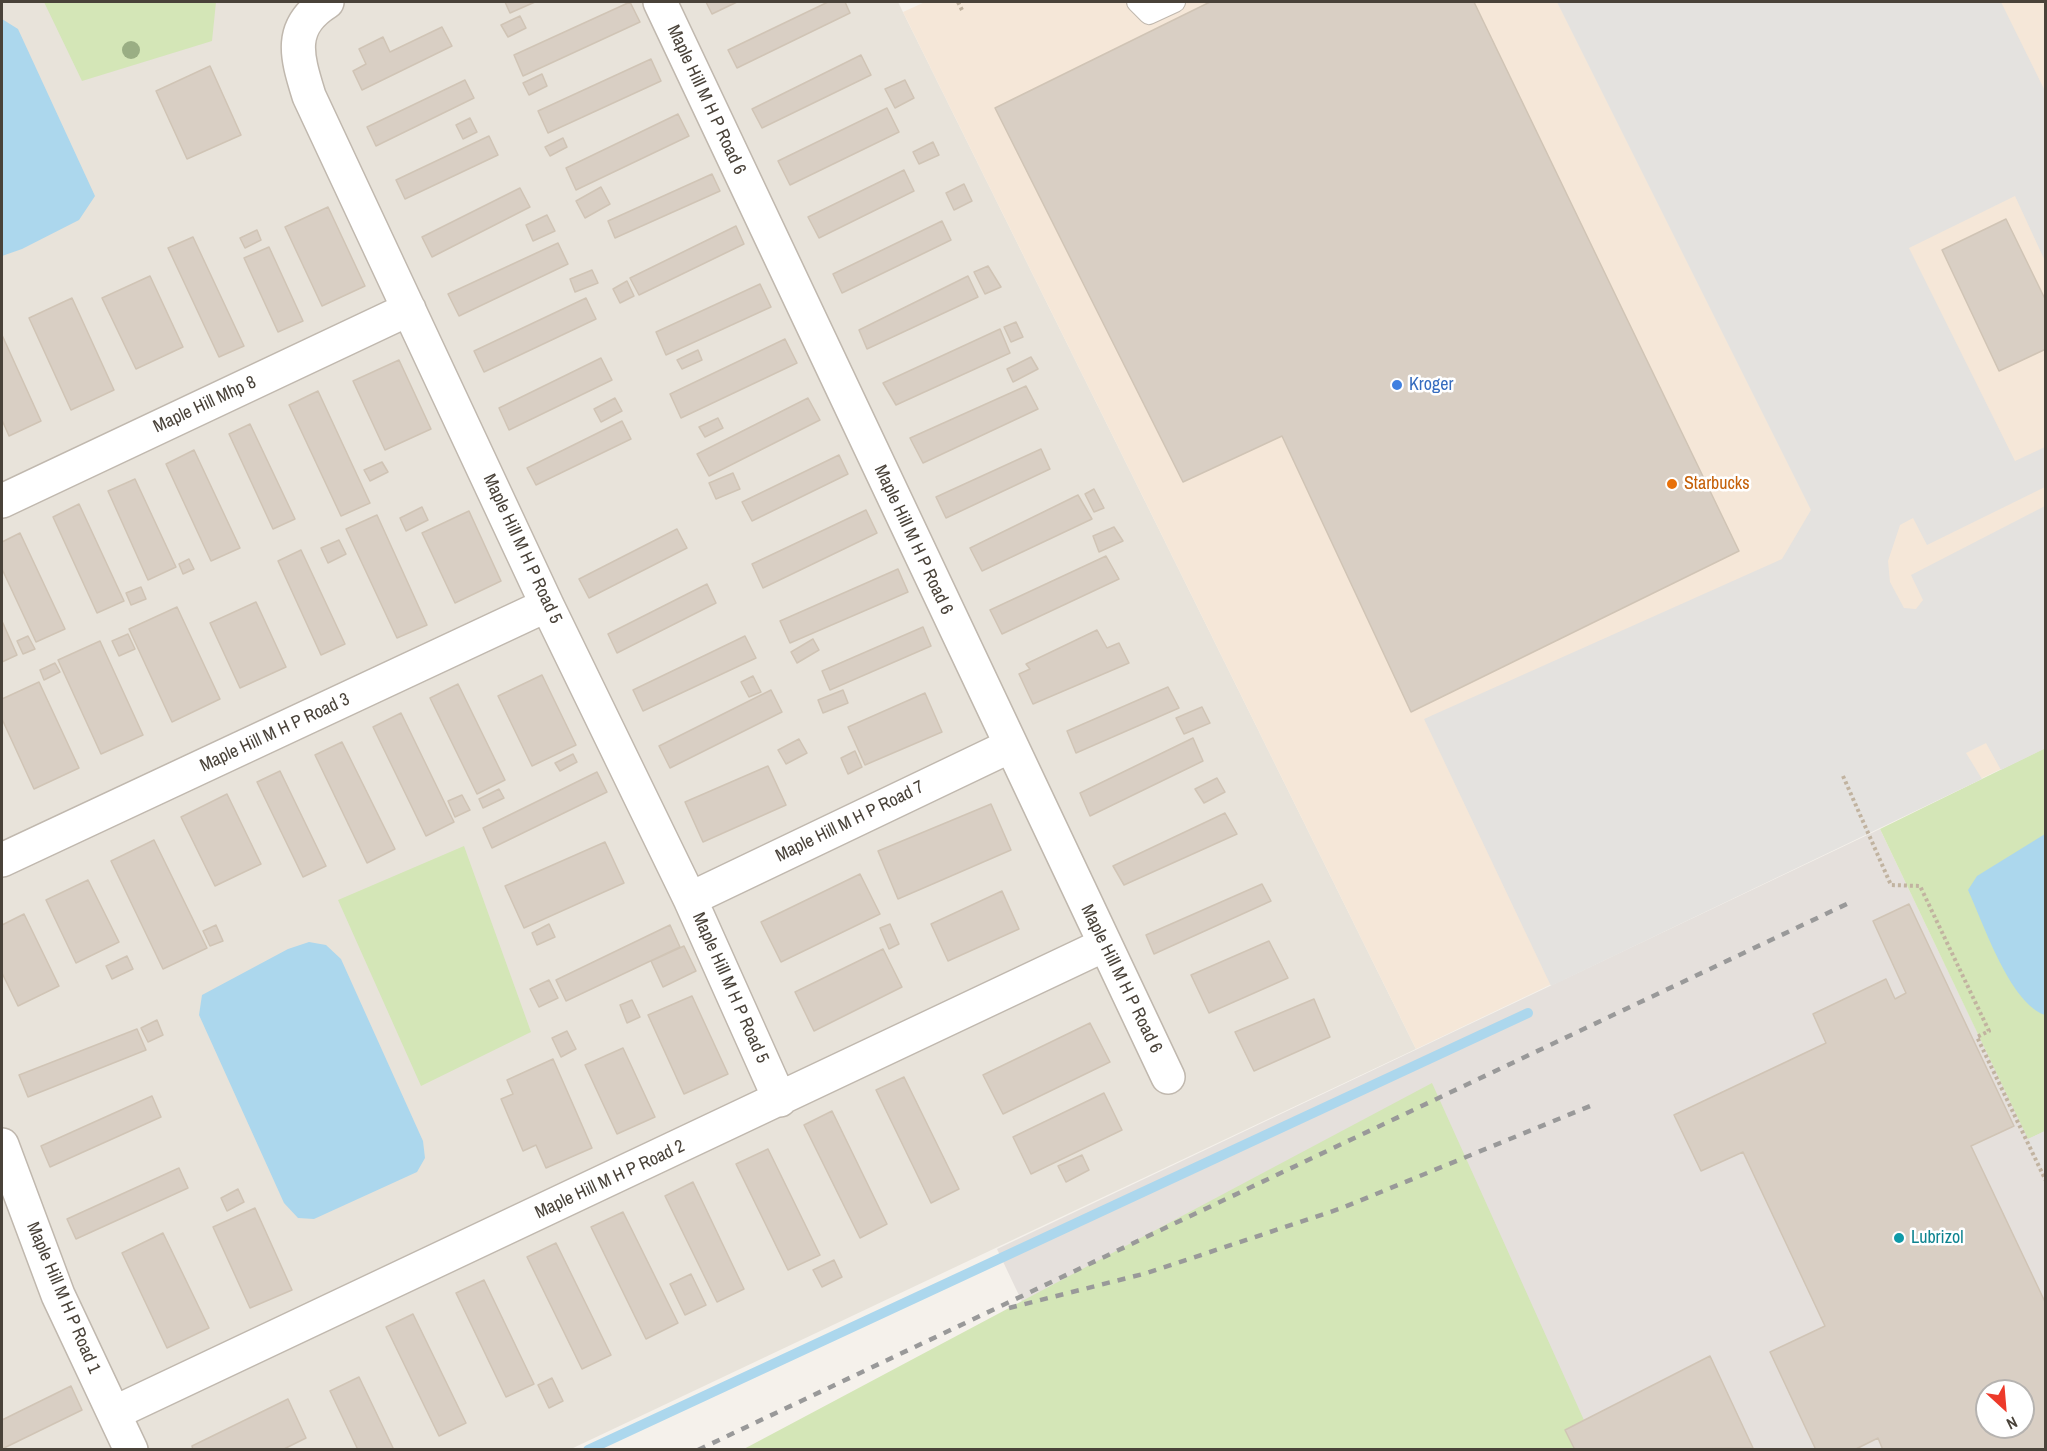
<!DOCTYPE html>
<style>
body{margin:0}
#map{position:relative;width:2047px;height:1451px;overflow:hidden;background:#f5f1eb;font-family:"Archivo Narrow",sans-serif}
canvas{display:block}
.frame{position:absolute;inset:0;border:3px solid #494239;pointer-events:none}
.north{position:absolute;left:1975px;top:1379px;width:60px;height:60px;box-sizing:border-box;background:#fff;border:2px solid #b6b3b0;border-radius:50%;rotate:154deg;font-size:16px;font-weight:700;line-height:24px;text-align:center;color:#494239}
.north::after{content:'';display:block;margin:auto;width:21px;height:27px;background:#ed3a2a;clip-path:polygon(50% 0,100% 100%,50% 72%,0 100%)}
</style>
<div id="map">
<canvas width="2047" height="1451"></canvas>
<div class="frame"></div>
<div class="north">N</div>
</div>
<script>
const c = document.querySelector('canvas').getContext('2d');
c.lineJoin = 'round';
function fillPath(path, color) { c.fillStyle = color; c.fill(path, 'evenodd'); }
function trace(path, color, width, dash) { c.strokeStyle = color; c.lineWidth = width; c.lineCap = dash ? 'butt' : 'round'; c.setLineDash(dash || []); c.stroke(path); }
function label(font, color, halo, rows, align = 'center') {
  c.font = font + ' "Archivo Narrow",sans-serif'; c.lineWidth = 5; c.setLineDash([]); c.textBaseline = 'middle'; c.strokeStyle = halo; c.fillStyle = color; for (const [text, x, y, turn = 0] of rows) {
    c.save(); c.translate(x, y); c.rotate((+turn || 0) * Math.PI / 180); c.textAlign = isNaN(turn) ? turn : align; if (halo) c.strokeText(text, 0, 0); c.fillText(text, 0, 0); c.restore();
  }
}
const residential = new Path2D(`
 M2,2H898L1416,1049L571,1449L2,1450Z`);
const commercial = new Path2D(`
 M925,2H2045V748L1416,1049L903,12Z`);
const industrial = new Path2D(`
 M1880,829L2028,1138L2045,1130V1449H1092L997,1249ZM1987,1391H2023V1427H1987Z`);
const green = new Path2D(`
 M44,2H216L212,41L82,81Z
 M2045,748V1131L2028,1139L1880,829Z
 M464,846L531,1032L421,1086L338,900Z
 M1432,1083L1597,1449L742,1450Z`);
const parking = new Path2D(`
 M1557,2H2001L2045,91V261L2015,196L1909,248L2015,461L2045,447V487L1927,545L1913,518L1900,525L1888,561L1890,582L1904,608L1916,609L1923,600L1911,575L2045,506L2046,748L2001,770L1986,743L1966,753L1982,779L1551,986L1424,719L1782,559L1811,510Z
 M2045,1131V1176L2028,1139Z`);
const water = new Path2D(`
 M2,19L18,29L95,196L79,220L22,249L2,256Z
 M2045,834V1015C2010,1003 1984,925 1968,890L1977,876Z
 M309,942L326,945L341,959L423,1141L425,1158L417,1172L314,1219L298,1218L284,1203L199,1015L202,995L288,949Z`);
const stream = new Path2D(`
 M588,1450L1528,1013`);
const building = new Path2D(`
 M505,2H535L510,13Z
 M630,2L640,22L523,76L514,55Z
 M706,2H737L712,14Z
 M828,2H845L850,13L737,68L728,50Z
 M1210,2H1474L1739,551L1411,712L1282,436L1183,482L995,108Z
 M520,16L526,28L508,37L501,25Z
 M442,27L452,46L362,90L353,71L366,64L359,49L383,37L390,52Z
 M861,55L871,75L762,128L752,109Z
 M651,59L661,81L548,133L538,111Z
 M210,66L241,135L187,159L156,91Z
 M542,74L547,86L529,95L523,83Z
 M465,80L474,98L376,146L367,127Z
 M905,80L914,98L895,108L885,89Z
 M887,108L899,132L790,185L778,161Z
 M678,114L689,136L576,190L566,168Z
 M470,118L477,132L463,139L456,125Z
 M489,136L498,155L405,199L396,180Z
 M563,138L567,147L550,156L545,147Z
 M933,142L939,155L919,164L913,152Z
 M904,170L914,191L819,238L808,217Z
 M712,174L720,191L615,238L608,221Z
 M964,184L972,201L954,210L946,193Z
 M601,187L610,204L585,218L576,201Z
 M520,188L530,207L432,257L422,237Z
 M328,207L365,286L322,306L285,227Z
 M547,215L555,231L533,241L526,225Z
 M2006,219L2046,301V349L1999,371L1942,250Z
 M942,221L951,240L842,293L833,274Z
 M736,226L744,244L639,295L630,278Z
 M257,230L261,240L245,248L240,238Z
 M193,237L244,346L219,357L168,248Z
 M558,243L568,264L459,316L448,294Z
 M269,247L303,321L278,332L244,258Z
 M988,266L1001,287L985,294L974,272Z
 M592,270L598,283L575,292L570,279Z
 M150,276L183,347L136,369L102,298Z
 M968,276L978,297L867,349L859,330Z
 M627,281L634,296L620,303L613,289Z
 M760,284L771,307L666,355L656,332Z
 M72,298L114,390L71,410L29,318Z
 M586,298L596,319L484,372L474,351Z
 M1016,322L1023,337L1011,342L1004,327Z
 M1000,329L1010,353L896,405L883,383Z
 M2,335L41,421L9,436L2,420Z
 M785,339L797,363L681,418L670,394Z
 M698,350L702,360L682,369L677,360Z
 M1031,357L1038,369L1013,382L1007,369Z
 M601,358L612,380L509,430L499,408Z
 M399,360L431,429L385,450L353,381Z
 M1026,386L1038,409L923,463L910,438Z
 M318,391L370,503L341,516L289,405Z
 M615,398L622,411L601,422L594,409Z
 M808,398L820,420L709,476L697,454Z
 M718,418L723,428L705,437L699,427Z
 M622,421L631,439L536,485L527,468Z
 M250,424L295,519L273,529L229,434Z
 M1041,449L1050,469L946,518L936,497Z
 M194,450L240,548L211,561L166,464Z
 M839,455L848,474L752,521L742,502Z
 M382,462L388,472L370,481L364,470Z
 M733,473L740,489L716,499L709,483Z
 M135,479L176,567L148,580L108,491Z
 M1094,489L1104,508L1094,512L1085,494Z
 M1078,495L1092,519L982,571L970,548Z
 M79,504L124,601L97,613L53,517Z
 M422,507L428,520L406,531L400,518Z
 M866,510L877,533L763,588L752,564Z
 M469,511L501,581L455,603L422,533Z
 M377,515L427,625L397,638L346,529Z
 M1114,527L1123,541L1099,552L1093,536Z
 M677,529L687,548L589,598L579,579Z
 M20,533L65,629L36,642L2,569V542Z
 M339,540L346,554L328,563L321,548Z
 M301,550L345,644L321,655L278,561Z
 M1106,556L1119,579L1002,634L990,610Z
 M189,559L194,569L183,574L179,564Z
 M898,569L908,592L790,643L780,621Z
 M707,584L716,603L617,653L608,634Z
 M141,587L146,599L131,605L126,593Z
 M256,602L286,667L240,688L210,623Z
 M177,607L220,699L172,722L129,629Z
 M2,621L17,655L2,662Z
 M923,627L931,646L830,690L822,671Z
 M1097,630L1107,648L1119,643L1129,663L1033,704L1019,674L1030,669L1026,664Z
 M128,634L135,649L119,656L112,641Z
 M28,636L35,649L23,654L17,641Z
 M745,636L756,658L643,711L633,690Z
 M813,639L819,650L797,663L791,652Z
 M100,641L143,735L101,754L58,660Z
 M55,663L60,672L44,680L40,670Z
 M542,675L576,745L532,766L498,696Z
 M753,676L761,692L749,697L741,682Z
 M39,682L79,768L34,789L2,719V699Z
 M458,684L505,780L477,794L430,698Z
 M1168,687L1179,708L1076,753L1067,731Z
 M771,690L782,712L670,768L659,746Z
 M843,690L848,703L823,713L818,700Z
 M925,693L942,732L865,765L848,727Z
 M1202,707L1210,723L1184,734L1176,718Z
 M401,713L454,822L426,836L373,727Z
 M1193,738L1203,761L1090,816L1080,793Z
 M799,739L807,753L786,764L778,750Z
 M342,742L395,849L367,863L315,755Z
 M855,751L862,767L848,774L841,758Z
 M573,754L577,762L560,771L555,763Z
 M768,766L786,805L703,842L685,802Z
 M280,771L326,866L303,877L257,782Z
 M597,772L607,792L492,848L483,828Z
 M1217,778L1225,792L1204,803L1195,789Z
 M499,789L504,798L483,808L479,799Z
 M227,794L261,864L215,886L181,817Z
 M462,795L470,810L455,817L448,801Z
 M991,804L1011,850L898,899L878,851Z
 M1225,813L1237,834L1124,885L1113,866Z
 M154,840L207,948L163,969L111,861Z
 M605,842L624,883L524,928L505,886Z
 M860,874L880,914L781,962L761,922Z
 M88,880L119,942L76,963L46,900Z
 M1262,884L1271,901L1154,954L1146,935Z
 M1002,891L1019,929L948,961L931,924Z
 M1909,904L2014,1126L1971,1146L2046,1304V1450H1883L1878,1438L1854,1450H1816L1770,1352L1825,1326L1743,1152L1701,1171L1674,1115L1826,1043L1813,1014L1886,979L1895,999L1906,993L1873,921ZM1987,1391H2023V1427H1987Z
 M24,914L59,986L18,1006L2,973V925Z
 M549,924L555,937L537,945L532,933Z
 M890,924L899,944L889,949L880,928Z
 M216,925L223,941L210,946L203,931Z
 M670,925L680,947L566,1001L556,980Z
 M1269,941L1288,978L1209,1013L1191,975Z
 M684,946L696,971L663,987L651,961Z
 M883,949L902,987L814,1031L795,992Z
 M127,956L133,969L112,979L106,966Z
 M549,980L558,998L539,1007L530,989Z
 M692,996L728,1074L684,1094L648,1015Z
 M1314,999L1330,1037L1254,1071L1235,1032Z
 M632,1000L640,1017L627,1023L620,1005Z
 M157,1020L163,1035L148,1042L141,1028Z
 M1090,1023L1110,1062L1003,1114L983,1075Z
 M137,1029L146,1050L28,1097L19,1075Z
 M567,1031L576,1049L561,1057L552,1038Z
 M623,1048L655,1117L617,1134L585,1065Z
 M553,1059L592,1148L546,1168L536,1145L523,1151L501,1099L513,1094L507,1080Z
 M904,1077L959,1189L931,1203L876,1090Z
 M1104,1093L1122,1130L1031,1174L1013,1137Z
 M152,1096L161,1117L50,1167L41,1146Z
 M832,1111L887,1224L860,1238L804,1125Z
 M768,1149L820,1255L788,1270L736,1164Z
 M1082,1155L1089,1170L1066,1182L1058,1166Z
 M179,1168L188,1188L76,1239L67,1219Z
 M693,1182L744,1289L717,1302L665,1196Z
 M238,1189L244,1202L227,1211L221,1198Z
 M255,1208L292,1290L250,1308L213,1227Z
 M623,1212L678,1323L646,1339L591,1227Z
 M163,1233L209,1328L167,1348L122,1253Z
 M556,1243L611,1355L582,1369L527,1257Z
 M834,1260L842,1277L822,1287L813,1270Z
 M691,1274L706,1305L685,1315L670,1284Z
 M484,1280L534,1384L506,1397L456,1293Z
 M413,1314L466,1423L439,1436L386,1327Z
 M1710,1356L1753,1448L1575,1450L1565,1430Z
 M359,1377L394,1450H358L330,1391Z
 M552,1378L563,1401L549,1408L538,1385Z
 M71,1386L82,1410L2,1449V1420Z
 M288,1399L306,1438L282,1450H193L192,1446Z`);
const path = new Path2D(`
 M958,2L962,10
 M1843,776L1891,885L1920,886L1989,1031L1977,1037L2046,1181`);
const lane = new Path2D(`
 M1137,2L1149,14L1175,2`);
const street = new Path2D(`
 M327,2C287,27 297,57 309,96L547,605L690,899L780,1100
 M660,2L1168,1077
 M2,501L409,309
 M2,860L547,605
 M690,899L1010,746
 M2,1145L58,1295L131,1450
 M114,1413L1104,945`);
const rail = new Path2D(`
 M1009,1308L1147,1273L1342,1208L1595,1104
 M698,1450L1853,901`);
const trees = [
 [131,50]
];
const markers = [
 [1397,385,6,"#3f7fe0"],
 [1672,484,6,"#e8710a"],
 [1899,1238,6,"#0f9aa8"]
];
const streetNames = [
 ["Maple Hill M H P Road 6",706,100,65],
 ["Maple Hill Mhp 8",205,405,-25],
 ["Maple Hill M H P Road 6",913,540,65],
 ["Maple Hill M H P Road 5",522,549,65],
 ["Maple Hill M H P Road 3",275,733,-25],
 ["Maple Hill M H P Road 7",850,822,-26],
 ["Maple Hill M H P Road 6",1121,979,64],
 ["Maple Hill M H P Road 5",730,988,66],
 ["Maple Hill M H P Road 2",610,1180,-25],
 ["Maple Hill M H P Road 1",63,1298,67]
];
const shopNames = [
 ["Kroger",1409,385]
];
const foodNames = [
 ["Starbucks",1684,484]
];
const cultureNames = [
 ["Lubrizol",1911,1238]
];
fillPath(residential, '#e8e3da');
fillPath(commercial, '#f5e7d8');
fillPath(industrial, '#e5e0dc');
fillPath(green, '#d4e6b7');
fillPath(parking, '#e4e2df');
fillPath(water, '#acd7ed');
trace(stream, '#acd7ed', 10);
fillPath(building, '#d9cfc4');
trace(building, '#d0c4b5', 1.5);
trace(lane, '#c0b8ae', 22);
trace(street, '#c0b8ae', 36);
trace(path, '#c1b3a0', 4, [3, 3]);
trace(lane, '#fff', 20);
trace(street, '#fff', 33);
trace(rail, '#999', 4.5, [8, 8]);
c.fillStyle = '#9aae84';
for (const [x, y] of trees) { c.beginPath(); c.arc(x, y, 9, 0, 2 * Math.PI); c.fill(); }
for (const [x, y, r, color] of markers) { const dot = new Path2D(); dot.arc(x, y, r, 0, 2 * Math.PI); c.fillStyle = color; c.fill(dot); trace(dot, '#fff', 2); }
label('18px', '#494239', '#fff', streetNames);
label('18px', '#366cbe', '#fff', shopNames, 'left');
label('18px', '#c56008', '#fff', foodNames, 'left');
label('18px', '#0d838f', '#fff', cultureNames, 'left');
</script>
